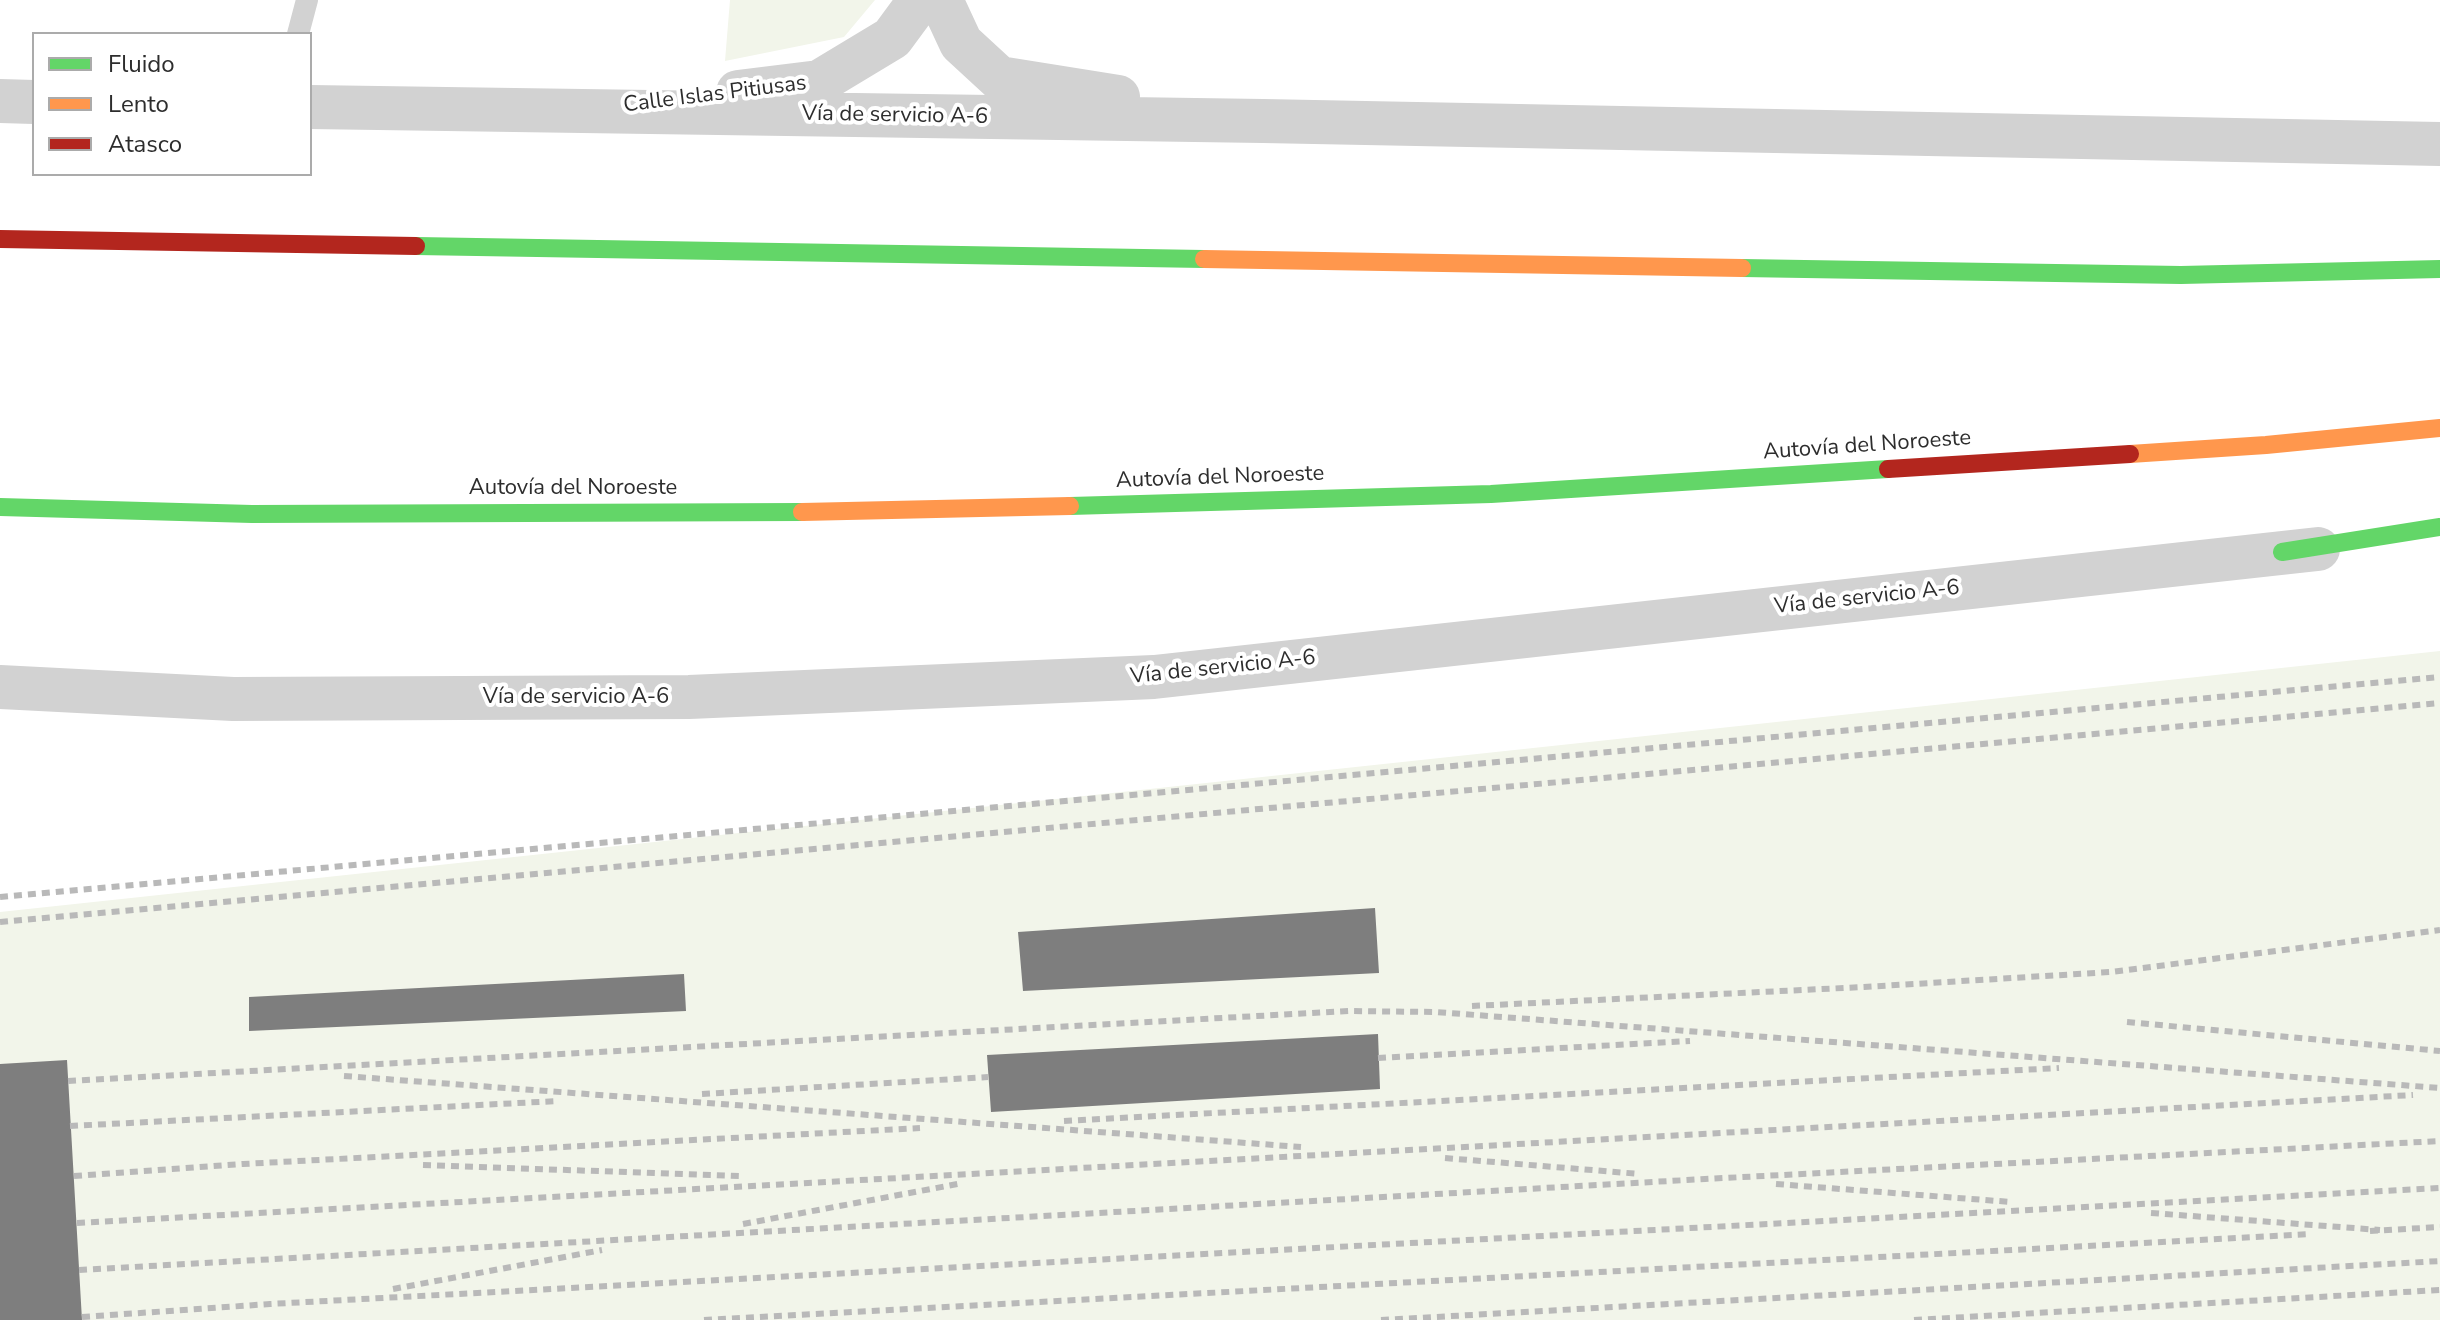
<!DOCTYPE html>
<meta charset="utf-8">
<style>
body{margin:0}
#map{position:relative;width:2440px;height:1320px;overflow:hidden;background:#fff;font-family:"Nunito Sans",sans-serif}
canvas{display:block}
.legend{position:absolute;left:32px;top:32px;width:280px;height:144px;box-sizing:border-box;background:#fff;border:2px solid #ababab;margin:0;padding:10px 14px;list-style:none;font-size:24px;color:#2d2d2d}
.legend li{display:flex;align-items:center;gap:16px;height:40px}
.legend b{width:40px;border:2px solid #ababab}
</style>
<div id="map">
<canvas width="2440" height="1320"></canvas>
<ul class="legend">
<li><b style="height:10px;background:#63d668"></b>Fluido</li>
<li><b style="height:10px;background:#ff974d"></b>Lento</li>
<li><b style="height:10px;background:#b3261e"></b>Atasco</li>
</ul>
</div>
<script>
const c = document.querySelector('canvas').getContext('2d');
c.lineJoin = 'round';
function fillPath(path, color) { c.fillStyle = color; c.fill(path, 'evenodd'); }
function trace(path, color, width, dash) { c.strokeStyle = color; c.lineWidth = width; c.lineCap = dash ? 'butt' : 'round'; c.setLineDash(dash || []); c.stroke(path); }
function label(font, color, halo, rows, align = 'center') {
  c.font = font + ' "Nunito Sans",sans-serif'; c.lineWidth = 8; c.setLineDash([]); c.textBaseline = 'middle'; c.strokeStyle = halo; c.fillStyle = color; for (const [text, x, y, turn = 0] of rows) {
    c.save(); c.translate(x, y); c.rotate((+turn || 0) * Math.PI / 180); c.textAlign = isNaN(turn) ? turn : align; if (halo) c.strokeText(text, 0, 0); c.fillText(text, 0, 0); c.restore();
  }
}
const green = new Path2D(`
 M730,0H875L844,37L725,61Z
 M2440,651V1320H0V912Z`);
const building = new Path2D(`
 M1375,908L1379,973L1023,991L1018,932Z
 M684,974L686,1011L249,1031V997Z
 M1378,1034L1380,1089L991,1112L987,1055Z
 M67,1060L82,1320H0V1064Z`);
const lane = new Path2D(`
 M298,34L307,0`);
const street = new Path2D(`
 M941,0L961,43L999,78L1118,97
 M738,92L819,82L892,38L920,0
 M0,101L34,102
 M310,107L1263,121L2440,144
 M0,687L233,699L689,697L1154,677L2318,549`);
const fast = new Path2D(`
 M416,246L1204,259
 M1742,268L2181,275L2440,269
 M1070,506L1491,494L1888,469
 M0,507L252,514L802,512
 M2282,552L2440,527`);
const slow = new Path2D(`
 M1204,259L1742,268
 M2130,454L2266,445L2440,428
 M802,512L1070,506`);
const jam = new Path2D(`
 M0,239L416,246
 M1888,469L2130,454`);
const rail = new Path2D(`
 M0,897L2440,677
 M0,922L2440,703
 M1472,1006L1864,987L2111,972L2440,930
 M2127,1022L2440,1051
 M1378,1058L1690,1041
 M344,1076L1301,1147
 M68,1081L1349,1011L1436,1012L2440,1088
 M702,1094L988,1077
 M1064,1121L2059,1068
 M70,1126L558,1101
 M1445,1158L1640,1174
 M423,1165L739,1176
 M74,1176L243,1164L920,1128
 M1776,1184L2011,1202
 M2151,1213L2380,1230
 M77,1223L2413,1095
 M743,1224L963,1183
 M2370,1231L2440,1227
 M79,1270L1705,1179L2440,1141
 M393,1289L602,1250
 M82,1317L270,1304L2440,1188
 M704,1320L2310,1234
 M1381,1320L2440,1261
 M1914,1320L2440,1290`);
const streetNames = [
 ["Calle Islas Pitiusas",715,95,-7],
 ["Vía de servicio A-6",895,116,1],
 ["Autovía del Noroeste",1867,446,-4],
 ["Autovía del Noroeste",1220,478,-2],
 ["Autovía del Noroeste",573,489],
 ["Vía de servicio A-6",1867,598,-6],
 ["Vía de servicio A-6",1223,668,-6],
 ["Vía de servicio A-6",576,698]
];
fillPath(green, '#f2f5ea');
fillPath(building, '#7e7e7e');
trace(lane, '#d2d2d2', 22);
trace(street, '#d2d2d2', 44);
trace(fast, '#63d668', 18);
trace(slow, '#ff974d', 18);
trace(jam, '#b3261e', 18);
trace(rail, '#b9b9b9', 6, [8, 6]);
label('22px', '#2d2d2d', '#fff', streetNames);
</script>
